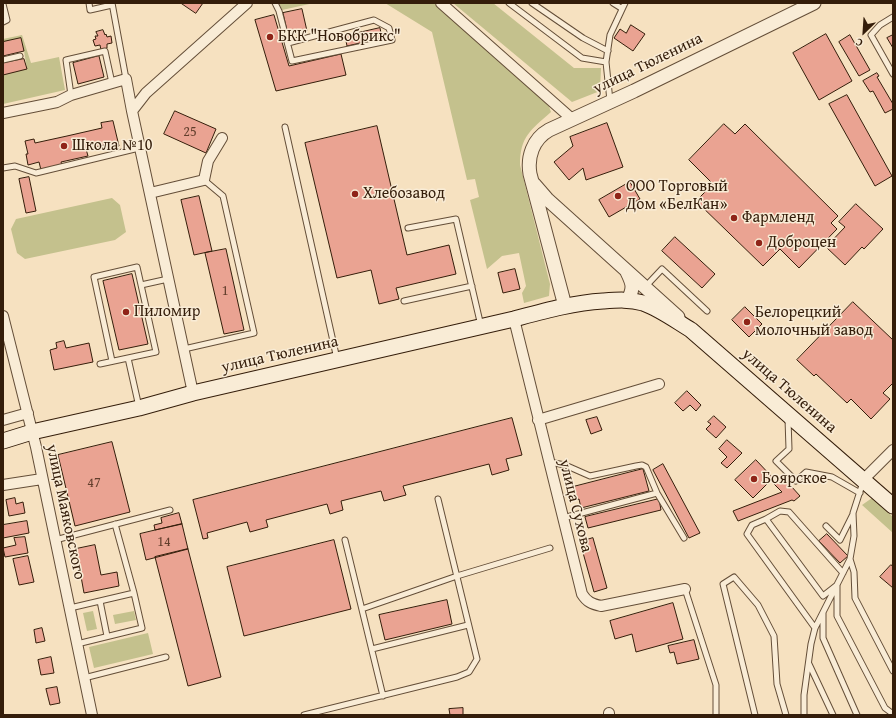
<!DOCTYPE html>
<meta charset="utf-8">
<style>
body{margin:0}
#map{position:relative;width:896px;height:718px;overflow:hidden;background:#f6e1c0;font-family:"Gentium Book Plus",serif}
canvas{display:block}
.frame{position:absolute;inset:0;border:4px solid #341d0a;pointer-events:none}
.north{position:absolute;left:844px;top:12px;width:40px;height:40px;-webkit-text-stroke:3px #f9ecd6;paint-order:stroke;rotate:205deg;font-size:11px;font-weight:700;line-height:16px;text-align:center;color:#341d0a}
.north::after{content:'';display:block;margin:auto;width:14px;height:18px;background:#341d0a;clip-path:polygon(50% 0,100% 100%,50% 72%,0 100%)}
</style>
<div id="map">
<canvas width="896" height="718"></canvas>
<div class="frame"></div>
<div class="north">С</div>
</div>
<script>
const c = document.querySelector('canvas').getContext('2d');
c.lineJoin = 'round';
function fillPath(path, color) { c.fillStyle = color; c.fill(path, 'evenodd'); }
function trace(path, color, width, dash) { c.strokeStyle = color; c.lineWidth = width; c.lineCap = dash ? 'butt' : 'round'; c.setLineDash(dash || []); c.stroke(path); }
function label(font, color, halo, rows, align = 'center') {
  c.font = font + ' "Gentium Book Plus",serif'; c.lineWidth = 3; c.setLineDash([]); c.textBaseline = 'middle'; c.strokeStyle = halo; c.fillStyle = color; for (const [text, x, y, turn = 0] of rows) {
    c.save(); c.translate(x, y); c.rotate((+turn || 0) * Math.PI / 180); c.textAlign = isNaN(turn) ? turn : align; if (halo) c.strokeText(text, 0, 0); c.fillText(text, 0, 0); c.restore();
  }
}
const green = new Path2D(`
 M279,3H314L282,10Z
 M385,3H434L547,101L551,112C531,130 520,136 520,165L550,284L549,296L524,303L522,293L526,286L519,253L502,256L487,269L470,200L479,197L475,179L467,180L432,32Z
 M453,3H493L574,68H601L600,91L572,102Z
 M22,35L31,63L59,57L65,90L3,104V75L27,69L24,51L3,42V39Z
 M112,198L120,205L126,232L115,240L25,259L17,253L11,229L16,219Z
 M872,498L893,517V533L862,505Z
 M93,611L97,629L87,631L83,613Z
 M134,611L136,620L115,624L113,615Z
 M148,633L153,654L94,668L89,647Z`);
const building = new Path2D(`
 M181,3H203L196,13Z
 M302,9L307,31L288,35L283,13Z
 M274,15L289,66L341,54L346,75L276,91L255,20Z
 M631,25L645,34L633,51L614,38L620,29L626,33Z
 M380,28L382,38L347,46L345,36Z
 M103,30L105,35L106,34L107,37L111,36L112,43L107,44V48L101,50L100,45L95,46L93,40L96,39L95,36H98L96,32Z
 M826,34L852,81L819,100L793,53Z
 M850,35L870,70L859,76L839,42Z
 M893,35V48L887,38Z
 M21,38L24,51L3,56V42Z
 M99,56L104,77L78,84L73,63Z
 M24,59L27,69L3,75V63Z
 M877,73L879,76L877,77L893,104V109L885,113L873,91L870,92L863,81Z
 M847,95L892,176L875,186L829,104Z
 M175,111L216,129L206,153L164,134Z
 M113,121L119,146L105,149L104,145L86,149L88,156L61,162L62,165L41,170L39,162L28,165L26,154H28L25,141L34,139L35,143L67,136L102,128L101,123Z
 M607,123L623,167L586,180L583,168L569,180L554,162L573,146L570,137Z
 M724,124L735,134L745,124L838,216L831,223L837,229L799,268L780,249L763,266L696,201L713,184L689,160Z
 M377,126L407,255L449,245L456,274L396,288L399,299L379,304L371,270L337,278L305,143Z
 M29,177L36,211L26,213L19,179Z
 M630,182L640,199L609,217L599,200Z
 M199,196L212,251L194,255L181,200Z
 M856,204L883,229L864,249L862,247L845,265L826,247L845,227L839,222Z
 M675,237L715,274L702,288L662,251Z
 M226,249L244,330L224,334L205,253Z
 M515,269L520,289L503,293L498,273Z
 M132,274L148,344L119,350L103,281Z
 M853,302L893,340V383L883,393L890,399L871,419L851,399L847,403L816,374L814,376L797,360Z
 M745,307L762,324L749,337L732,320Z
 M64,341L66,348L89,343L93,362L54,370L50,350L57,348L56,343Z
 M687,391L701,405L696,411L690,405L683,411L675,403Z
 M714,416L726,427L716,438L706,429L711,424L708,422Z
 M597,417L602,430L591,434L586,420Z
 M512,418L522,455L506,459L509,470L492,475L489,464L403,486L406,495L384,501L381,491L341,501L343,510L330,514L327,504L266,520L268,527L250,532L247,522L207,533L208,538L203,539L193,500Z
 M727,440L742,453L727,468L721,463L727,457L719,449Z
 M112,442L130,512L75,526L58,455Z
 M756,460L773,478L753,498L735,480Z
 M663,464L700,533L689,538L653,470Z
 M643,469L649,491L581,508L579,499L576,500L573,487Z
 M782,476L800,496L794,501L792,500L738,521L733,511L782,492L774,484Z
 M15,498L16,504L23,502L25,513L9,516L6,500Z
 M659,499L661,510L588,528L585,517Z
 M179,513L182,524L155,530L154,525L162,523L161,518Z
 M27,521L29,533L3,538V525Z
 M182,524L188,549L146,560L140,534Z
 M827,534L848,556L840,563L819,541Z
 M25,537L28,553L5,557L3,548L16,545L14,538Z
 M593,538L607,588L594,592L580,542Z
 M334,540L351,609L244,636L227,567Z
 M95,545L101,575L117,572L119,586L84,593L76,549Z
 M188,549L221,677L188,686L155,557Z
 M28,556L34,582L19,585L13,559Z
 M891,565L893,566V588L880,577Z
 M447,600L452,624L385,640L379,615Z
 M673,603L683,639L636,652L632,634L615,639L610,621Z
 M42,628L45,641L36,643L34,630Z
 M694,640L699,659L677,664L674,652L670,653L668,646Z
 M51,657L54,673L41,675L38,660Z
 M57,687L60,703L50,705L46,689Z
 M463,708V715H450L449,709Z`);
const service = new Path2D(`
 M89,3L90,10L112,5
 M112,3L126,79
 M275,3L279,11L292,61L392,40L389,28L374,20L288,43
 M509,3L582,58L606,62
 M532,3L583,38L608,51
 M613,3L621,8
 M3,4L7,20L3,22
 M893,17L880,25L871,35L893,74
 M3,60L20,56
 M71,95L66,60L105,51L112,83
 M610,101L606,62L610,35L625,3
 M285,127L337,359
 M3,168L15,166L36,173L139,148
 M408,228L456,219L481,326
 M141,285L168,279
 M646,286L662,269L707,311
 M404,301L472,286
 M184,349L254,333L223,196L204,180
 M112,361L94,277L137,267L156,352L128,358
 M100,364L128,358L139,407
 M788,419L789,449L776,461L796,481L806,472L832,477L860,493
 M549,462L565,465L590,476L636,466L642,465L646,467L657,493L684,538
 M563,518L657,493
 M766,519L780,511L789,512L843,573
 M826,526L840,540L853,514
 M55,540L170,510
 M345,540L383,696
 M850,559L854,572L855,598L893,671
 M837,586V616L885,708L893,714
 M685,589L716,685V715
 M100,601L107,636
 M70,608L134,593L115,524
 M362,609L457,576L550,548
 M823,613V638L857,715
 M815,628L747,534L752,525L766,519L823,596L837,585
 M77,644L142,628L134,593
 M372,649L468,625
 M809,664L833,715
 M84,678L166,657
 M304,715L457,677L469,672L477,659L438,499
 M755,715L723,584L734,577L758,605L774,636L777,684L786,715
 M804,715V695L811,644L815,628L850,559L854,536L853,513L863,482`);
const minor = new Path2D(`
 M441,3L572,119
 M3,113L57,102L71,95L126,79L132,111
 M150,193L204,180L208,161L222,138
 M3,316L36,447L92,715
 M514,319L582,594C587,602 592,604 601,606L685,589
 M193,393L132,111L146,93L247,3
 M3,420L28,413
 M538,420L659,384
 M864,479L893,450
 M3,485L42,479
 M609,715V713`);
const tertiary = new Path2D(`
 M534,184L547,199L678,317
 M627,272C633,284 634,288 628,300
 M565,306L530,174C527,157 533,139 549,130L634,91L814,3`);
const secondary = new Path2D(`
 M3,441L32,432L139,408L193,393L514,319C544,311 572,303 603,301C617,300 630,299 643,303C660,309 676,321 691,330L893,506`);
const markers = [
 [270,37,4,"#8f2418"],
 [64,146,4,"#8f2418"],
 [355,194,4,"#8f2418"],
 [618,196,4,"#8f2418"],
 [734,218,4,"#8f2418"],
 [759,243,4,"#8f2418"],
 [126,312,4,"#8f2418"],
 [747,322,4,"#8f2418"],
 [754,479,4,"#8f2418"]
];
const numberNames = [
 ["25",190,132],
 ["1",225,291],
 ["47",94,483],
 ["14",164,542]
];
const poiNames = [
 ["БКК \"Новобрикс\"",278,37],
 ["Школа №10",72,146],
 ["ООО Торговый",626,187],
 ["Дом «БелКан»",626,205],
 ["Хлебозавод",363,194],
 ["Фармленд",742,218],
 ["Доброцен",767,243],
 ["Пиломир",134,312],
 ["Белорецкий",755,313],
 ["молочный завод",755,331],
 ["Боярское",762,479]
];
const streetNames = [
 ["улица Тюленина",648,64,-26],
 ["улица Тюленина",280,355,-13],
 ["улица Тюленина",789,391,41],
 ["улица Сухова",575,506,76],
 ["улица Маяковского",65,512,78]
];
fillPath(green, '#c4c18d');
fillPath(building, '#eaa392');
trace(building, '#341d0a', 1);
trace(service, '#644e38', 7);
trace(minor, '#644e38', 12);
trace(tertiary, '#644e38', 15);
trace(secondary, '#341d0a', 17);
trace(service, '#f9ecd6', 5);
trace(minor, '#f9ecd6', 10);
trace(tertiary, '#f9ecd6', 13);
trace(secondary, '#f9ecd6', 15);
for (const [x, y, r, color] of markers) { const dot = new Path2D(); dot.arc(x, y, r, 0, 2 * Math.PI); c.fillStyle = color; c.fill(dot); trace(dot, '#f9ecd6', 1.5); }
label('14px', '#623e2c', null, numberNames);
label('16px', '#341d0a', '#f9ecd6', poiNames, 'left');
label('16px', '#341d0a', '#f9ecd6', streetNames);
</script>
